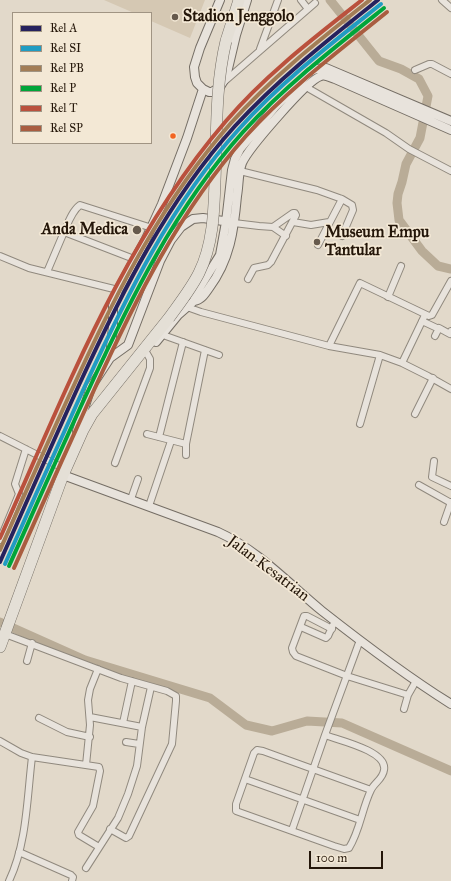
<!DOCTYPE html>
<style>
body{margin:0}
#map{position:relative;width:451px;height:881px;overflow:hidden;background:#e2d9ca;font-family:"IM FELL Great Primer",serif}
canvas{display:block}
.legend{position:absolute;left:12px;top:12px;width:140px;height:132px;box-sizing:border-box;background:#f3e8d5;border:1px solid #a09483;margin:0;padding:5px 7px;list-style:none;font-size:12px;color:#241609}
.legend li{display:flex;align-items:center;gap:8px;height:20px}
.legend b{width:20px;border:1px solid #a09483}
.scale{position:absolute;left:309px;top:851px;width:74px;height:18px;box-sizing:border-box;border:2px solid #241609;border-top:0;padding-left:5px;font-size:12px;line-height:14px;white-space:nowrap;color:#241609;-webkit-text-stroke:3px #f3e8d5;paint-order:stroke}
</style>
<div id="map">
<canvas width="451" height="881"></canvas>
<ul class="legend">
<li><b style="height:5px;background:#26225e"></b>Rel A</li>
<li><b style="height:5px;background:#209cc2"></b>Rel SI</li>
<li><b style="height:5px;background:#a27d56"></b>Rel PB</li>
<li><b style="height:5px;background:#00a53a"></b>Rel P</li>
<li><b style="height:5px;background:#ba513d"></b>Rel T</li>
<li><b style="height:5px;background:#a95d40"></b>Rel SP</li>
</ul>
<div class="scale">100 m</div>
</div>
<script>
const c = document.querySelector('canvas').getContext('2d');
c.lineJoin = 'round';
function fillPath(path, color) { c.fillStyle = color; c.fill(path, 'evenodd'); }
function trace(path, color, width, dash) { c.strokeStyle = color; c.lineWidth = width; c.lineCap = dash ? 'butt' : 'round'; c.setLineDash(dash || []); c.stroke(path); }
function label(font, color, halo, rows, align = 'center') {
  c.font = font + ' "IM FELL Great Primer",serif'; c.lineWidth = 3.5; c.setLineDash([]); c.textBaseline = 'middle'; c.strokeStyle = halo; c.fillStyle = color; for (const [text, x, y, turn = 0] of rows) {
    c.save(); c.translate(x, y); c.rotate((+turn || 0) * Math.PI / 180); c.textAlign = isNaN(turn) ? turn : align; if (halo) c.strokeText(text, 0, 0); c.fillText(text, 0, 0); c.restore();
  }
}
const green = new Path2D(`
 M104,0H205L190,38L151,21V13H134Z`);
const river = new Path2D(`
 M330,0L379,61L401,69L419,79L428,96L420,138L406,164L402,182L398,194L397,203L399,220L422,251L438,266L451,269
 M0,622L85,660L210,698L246,725L272,731L307,721L342,723L451,771`);
const street = new Path2D(`
 M301,0L308,9
 M442,0L451,8
 M260,49L278,0
 M415,70L429,64H432L451,74
 M225,81L315,3
 M306,87L386,133L409,149L451,171
 M240,171L317,190L342,199L318,245
 M293,222L311,225L329,222
 M234,223L259,226L273,227L293,213H295L296,215L271,262L268,265L254,268L248,279
 M273,227L286,236
 M342,236L353,210L352,205L342,199
 M0,256L29,268L118,290
 M134,259L64,232C68,223 72,211 80,205L152,228
 M47,272L64,232
 M388,297L401,266
 M187,307L201,312L329,346L380,355L402,363L428,376L451,389
 M422,321L439,329
 M163,335L219,355
 M435,336L439,328L450,334L451,331
 M329,346L360,283L429,316L432,315L451,281
 M402,363L425,315
 M415,414L433,378
 M360,424L380,355
 M147,434L186,444
 M0,436L61,467
 M159,437L183,342
 M186,455V444L205,350
 M434,461L432,477L451,486
 M115,463L150,368V359L146,352
 M419,485L451,503
 M131,499L138,479
 M149,506L171,441
 M444,522L451,502
 M0,540L19,494L15,484L26,449
 M301,627L326,638L328,636L333,625
 M332,629L307,616H304L292,648L293,652L296,656L347,676L408,695L404,709
 M5,634L121,678L167,691L176,696V701L172,744L129,836L126,838L110,829
 M27,661L32,643
 M408,695L416,681
 M90,717L142,727
 M39,718L67,732L90,737
 M123,723L132,681
 M325,735C338,740 388,751 384,770C383,779 374,783 371,790C362,808 360,831 349,848L344,849L334,846L236,811V804L254,753L257,750L263,751L371,790
 M0,741L21,753L32,757L99,767L100,771L93,806L78,832L79,835L99,847
 M126,742L139,744
 M86,765L90,725L88,700L90,689L98,669
 M245,779L360,820
 M292,830L325,735L360,640
 M19,852L71,875L73,877L72,881
 M86,868L118,818L128,794L137,766L142,727L151,687
 M9,881C27,843 27,798 32,757`);
const secondary = new Path2D(`
 M220,0L200,48L194,67L195,77L197,83L203,89L209,92H212L220,87L226,77L236,35L247,0
 M194,301C201,300 205,294 209,288C230,260 234,230 237,196C239,185 238,174 242,163C248,149 307,80 321,76C325,74 331,78 335,79L451,130
 M156,342L178,315L194,301L195,295L220,255L226,222L232,170L235,159L240,149L275,107L310,72L316,69L326,68L451,121
 M110,358L113,326V306L118,290L145,241L162,204L187,138L203,89
 M77,431L91,387L110,358L128,345L160,261L171,240L181,227L193,219L203,218L230,222
 M63,475L218,532C258,550 289,584 322,611C364,644 406,676 451,704`);
const highway = new Path2D(`
 M226,41L239,0
 M0,647L63,475L83,430L92,414L169,318`);
const highwayBridge = new Path2D(`
 M169,318C179,304 191,289 199,273C213,245 214,212 215,181C217,134 215,87 226,41`);
const rail1 = new Path2D(`
 M0,562C26,503 52,444 79,385C121,294 167,201 235,126C278,79 329,39 378,0`);
const rail2 = new Path2D(`
 M5,564C31,505 57,447 84,388C126,297 171,204 239,129C281,82 332,43 381,4`);
const rail3 = new Path2D(`
 M0,550C25,494 49,439 75,383C117,291 163,200 231,123C272,77 322,38 370,0`);
const rail4 = new Path2D(`
 M9,566C35,508 61,449 88,391C130,300 175,208 243,132C285,86 335,47 384,8`);
const rail5 = new Path2D(`
 M0,538C65,394 122,242 226,121C265,75 315,37 362,0`);
const rail6 = new Path2D(`
 M14,568C40,509 67,449 94,390C135,300 180,210 246,136C288,89 339,51 387,12`);
const markers = [
 [175,17,4,"#665a4d"],
 [173,136,3.5,"#f26522"],
 [137,230,5,"#665a4d"],
 [317,242,4,"#665a4d"]
];
const poiNames = [
 ["Stadion Jenggolo",183,17],
 ["Anda Medica",128,230,"right"],
 ["Museum Empu",325,233],
 ["Tantular",325,251]
];
const streetNames = [
 ["Jalan Kesatrian",268,569,37]
];
fillPath(green, '#d5c8b3');
trace(river, '#b9ac97', 9);
trace(street, '#90897e', 8);
trace(secondary, '#756e65', 10);
trace(highway, '#756e65', 12);
trace(street, '#e8e3dc', 6);
trace(secondary, '#e8e3dc', 8);
trace(highway, '#e4dfd6', 11);
trace(highwayBridge, '#756e65', 12, []);
trace(highwayBridge, '#e4dfd6', 11);
trace(rail1, '#26225e', 4);
trace(rail2, '#209cc2', 4);
trace(rail3, '#a27d56', 4);
trace(rail4, '#00a53a', 4);
trace(rail5, '#ba513d', 4);
trace(rail6, '#a95d40', 4);
for (const [x, y, r, color] of markers) { const dot = new Path2D(); dot.arc(x, y, r, 0, 2 * Math.PI); c.fillStyle = color; c.fill(dot); trace(dot, '#f3e8d5', 1.5); }
label('bold 16px', '#241609', '#f3e8d5', poiNames, 'left');
label('16px', '#241609', '#f3e8d5', streetNames);
</script>
